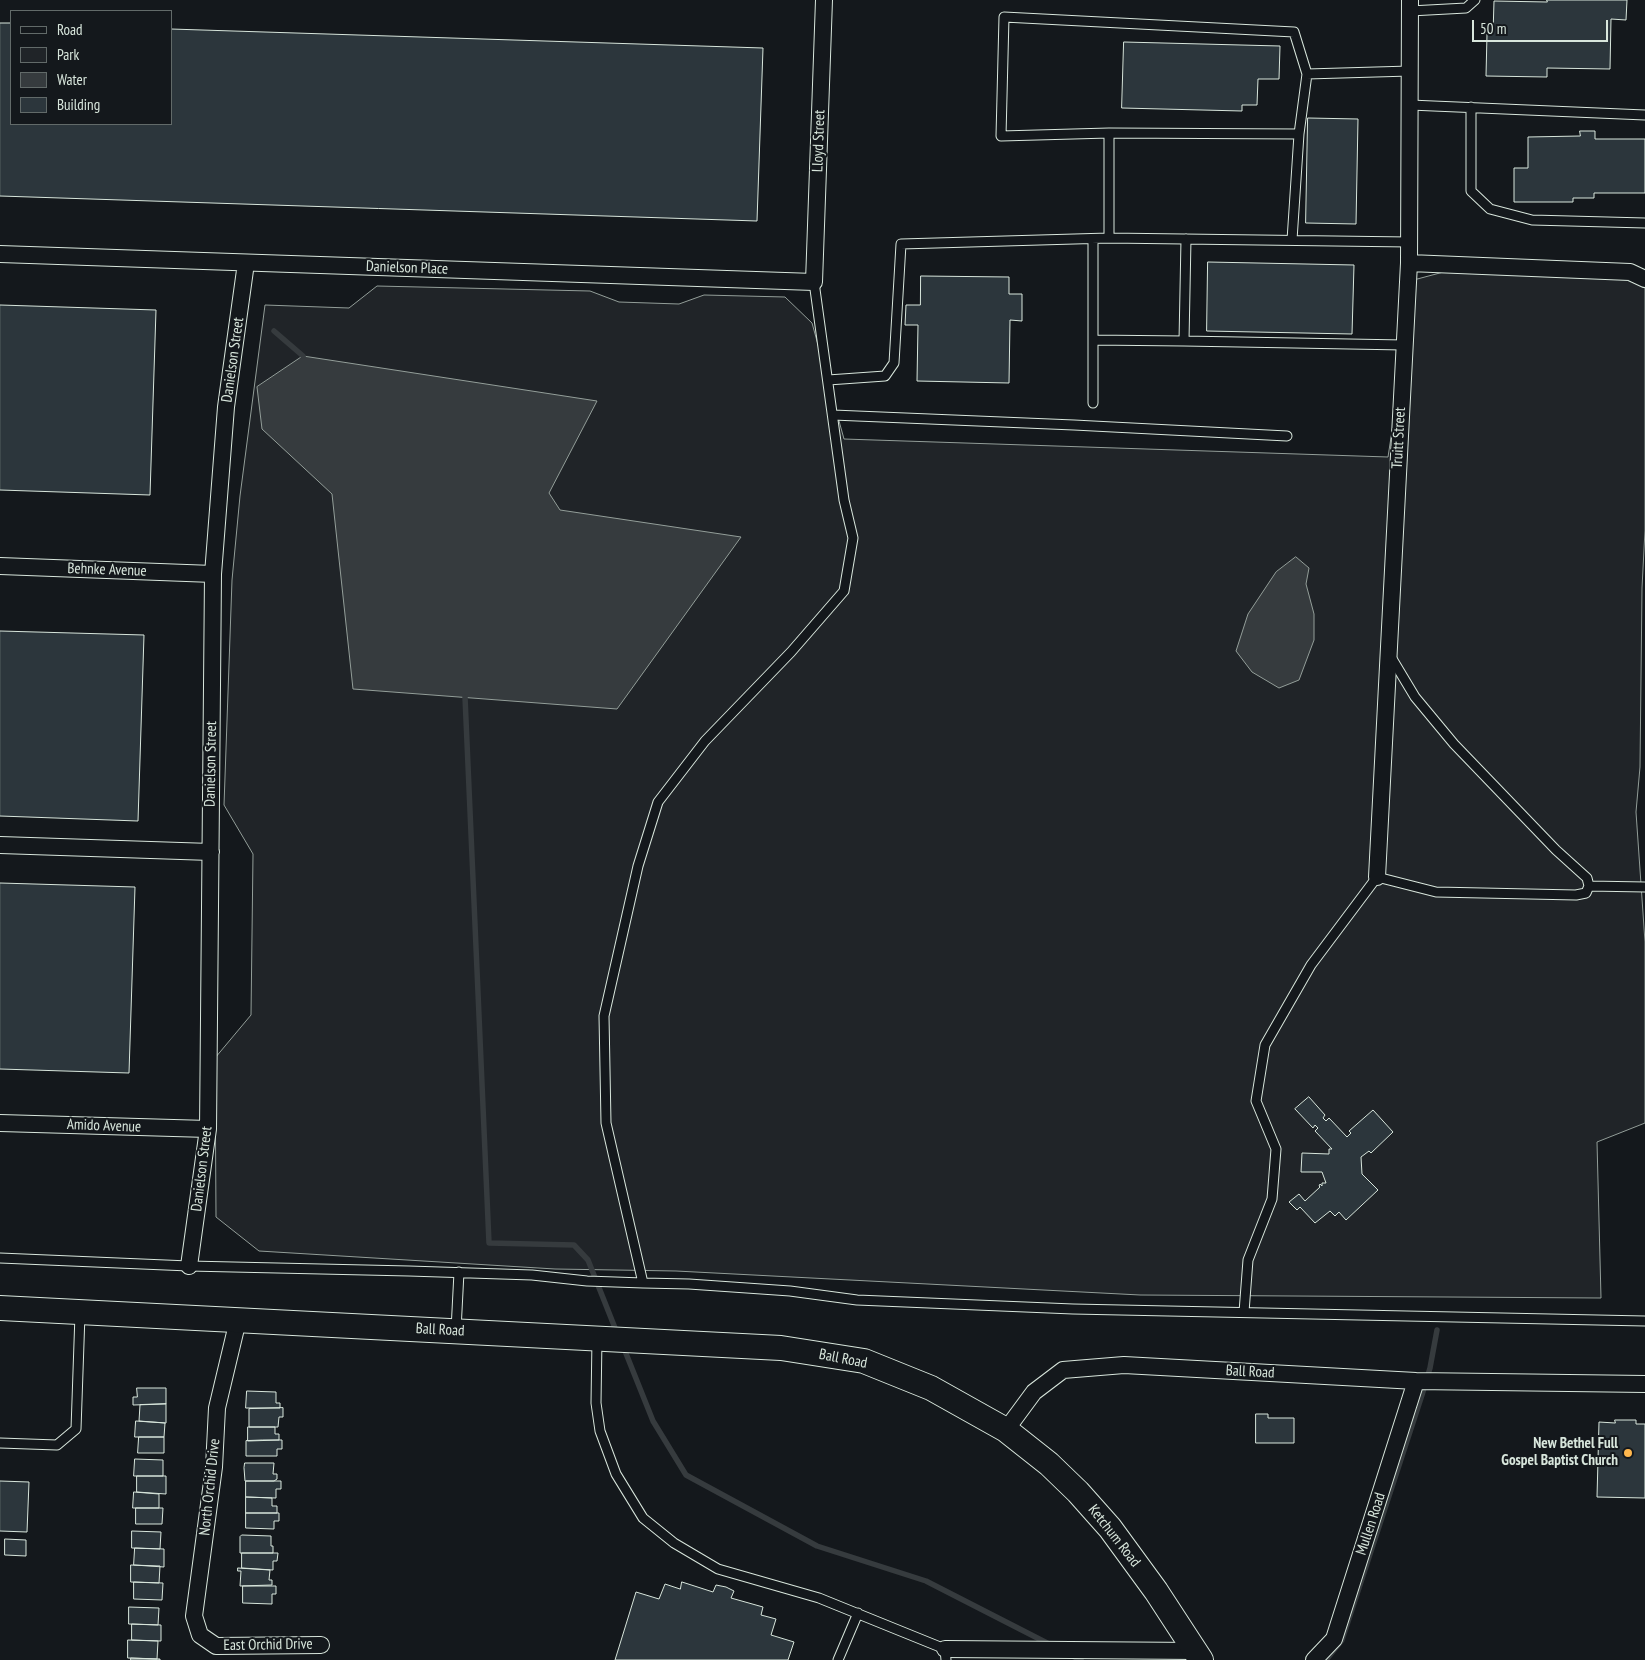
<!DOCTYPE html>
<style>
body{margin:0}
#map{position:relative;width:1645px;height:1660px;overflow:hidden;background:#14181c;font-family:"PT Sans Narrow",sans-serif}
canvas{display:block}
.legend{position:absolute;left:10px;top:10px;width:162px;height:115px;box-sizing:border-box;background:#14181c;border:1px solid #626a69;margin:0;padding:6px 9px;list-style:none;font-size:15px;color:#d8e6dc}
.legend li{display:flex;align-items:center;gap:10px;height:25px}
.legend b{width:25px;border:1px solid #626a69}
.scale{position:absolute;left:1472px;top:20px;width:136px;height:22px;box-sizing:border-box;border:2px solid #d8e6dc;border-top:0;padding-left:6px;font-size:15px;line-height:18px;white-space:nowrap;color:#d8e6dc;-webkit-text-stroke:4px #14181c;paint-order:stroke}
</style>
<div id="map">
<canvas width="1645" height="1660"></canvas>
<ul class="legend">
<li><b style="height:6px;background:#14181c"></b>Road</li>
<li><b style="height:14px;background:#202428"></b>Park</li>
<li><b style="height:14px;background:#363b3e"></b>Water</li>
<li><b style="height:14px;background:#2c363c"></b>Building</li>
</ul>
<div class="scale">50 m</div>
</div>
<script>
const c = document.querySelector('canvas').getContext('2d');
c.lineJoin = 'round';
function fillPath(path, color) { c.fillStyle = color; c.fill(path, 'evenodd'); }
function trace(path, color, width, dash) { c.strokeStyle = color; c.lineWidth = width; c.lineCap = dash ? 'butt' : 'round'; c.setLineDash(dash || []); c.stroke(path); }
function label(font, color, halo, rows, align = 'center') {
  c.font = font + ' "PT Sans Narrow",sans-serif'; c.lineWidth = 4; c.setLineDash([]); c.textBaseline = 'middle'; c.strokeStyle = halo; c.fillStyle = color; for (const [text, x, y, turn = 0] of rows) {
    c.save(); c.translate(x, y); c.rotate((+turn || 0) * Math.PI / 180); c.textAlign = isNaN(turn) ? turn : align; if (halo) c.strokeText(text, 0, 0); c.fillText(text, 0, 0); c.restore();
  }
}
const green = new Path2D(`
 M1444,272L1627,279L1645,288V530L1642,588L1640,767L1636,812L1645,942V1123L1597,1142L1601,1298L1140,1295L676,1271L555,1269L259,1251L216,1217L215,1058L251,1015L253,854L224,805L232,580L240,496L265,305L349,308L377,286L590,291L619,302L679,304L704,295L785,297L812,323L844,439L1388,457L1415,280Z`);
const water = new Path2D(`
 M303,356L597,401L549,493L560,510L741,537L617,709L353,689L332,494L262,429L257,387Z
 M1296,557L1309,568L1306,584L1314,614V640L1299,680L1279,688L1252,672L1236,651L1248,614L1276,572Z`);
const stream = new Path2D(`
 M274,331L303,356
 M465,697L489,1243L574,1245L588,1260L617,1333
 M623,1346L653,1421L686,1475L817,1546L926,1581L1051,1645
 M1070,1655L1081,1660
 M1326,1660L1342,1640L1422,1395L1430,1368L1437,1330`);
const building = new Path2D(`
 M1547,0H1627L1626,20L1611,19L1610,69L1547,68V77L1486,76L1487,34H1493L1494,1L1547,2Z
 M0,23H11V124H171V29L763,48L757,221L0,196Z
 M1124,42L1280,46L1279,79H1258L1257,105H1242V111L1122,108Z
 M1308,118L1358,119L1356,224L1306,223Z
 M1580,131H1595V139H1645V193H1594V198H1573V202H1514V168H1528V137L1580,136Z
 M1208,262L1354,265L1352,334L1207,331Z
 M921,276L1009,277V294H1022V321L1010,320L1009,383L917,381L918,325H905L906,305H920Z
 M0,305L156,310L150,495L0,490Z
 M0,631L144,635L138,821L0,816Z
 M0,883L135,887L129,1073L0,1069Z
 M1309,1097L1325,1115L1323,1118L1326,1121L1329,1118L1347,1137L1351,1133L1349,1131L1373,1110L1393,1132L1371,1153L1369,1151L1361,1157L1362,1174L1378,1190L1346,1220L1339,1212L1335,1216L1330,1211L1315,1223L1300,1207L1297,1210L1289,1202L1299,1194L1305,1201L1320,1187L1319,1186L1320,1184L1322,1186V1183H1326L1322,1172H1301L1302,1153L1329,1154V1149H1332L1315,1131L1318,1128L1315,1125L1313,1128L1295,1109Z
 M137,1388H166V1404L133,1405V1397H137Z
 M247,1391L276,1392V1403H280V1408H246Z
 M166,1404V1423L139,1421L140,1405Z
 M283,1408V1417H279L278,1427H249V1409Z
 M1256,1414H1268V1418H1294V1443H1256Z
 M1615,1420H1636V1424H1645V1498L1597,1497L1599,1422L1615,1423Z
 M136,1421L165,1423L164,1437H135Z
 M248,1427H275V1434H279V1440L248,1441Z
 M139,1437H164V1453H138Z
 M263,1440H282V1449H277V1456H246V1441Z
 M135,1459L163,1460V1476H134Z
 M245,1463H274L273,1474H277V1479L274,1481H245L244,1468Z
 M137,1476H166V1494L137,1492Z
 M0,1481L29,1482L27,1532L0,1531Z
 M246,1481H281V1489H276V1498L246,1497Z
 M134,1492L159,1494V1508H133Z
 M246,1497L272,1498V1506H277V1513H246Z
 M136,1508H163L162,1524H136Z
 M246,1513H279V1521H274V1529L246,1528Z
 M132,1531L161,1532L160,1549L132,1548Z
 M242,1535L271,1536V1546H273V1553H240V1537Z
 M5,1539L26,1540V1556L5,1555Z
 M135,1548L164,1549V1567L134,1565Z
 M242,1553H278L277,1561H273V1570L242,1568Z
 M131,1565L160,1566L159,1583L131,1582Z
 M238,1568L270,1570L269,1580H272V1585L240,1586L241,1571H238Z
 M134,1582L163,1583L162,1600L134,1599Z
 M682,1582L713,1592L716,1585L726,1587L734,1591L731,1598L763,1607L761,1615L776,1619L771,1635L794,1642L788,1660H615L636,1592L659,1599L665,1584L680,1589Z
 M243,1586H276V1594H272V1604L243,1603Z
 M129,1607L159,1608L158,1625L129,1624Z
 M132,1624L161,1625V1641L132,1640Z
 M128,1640L158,1641L157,1659L128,1658Z
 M131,1658L160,1659V1660H131Z`);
const service = new Path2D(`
 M1410,11L1466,8L1475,0
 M1410,105L1645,115
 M1471,107V191L1490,209L1532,220L1645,223
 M1109,133L1299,134
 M1093,239V403
 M1186,239L1184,341L1404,345
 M1292,240L1299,134L1307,74
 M1409,242L1109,238V133L1001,136L1004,17L1294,32L1307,74L1410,71
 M814,282L844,500L853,538L844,591L791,652L705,741L658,802L638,866L604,1016L606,1123L643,1283L689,1284L790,1291L857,1300L1073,1309L1645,1321
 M1093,340L1184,341
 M828,380L885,376L894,363L901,244L1109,238
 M833,415L1074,425L1287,436
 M1589,886L1645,887
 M0,1258L189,1266L409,1271L532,1275L587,1281L643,1283
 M1244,1312L1248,1260L1272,1199L1276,1149L1256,1101L1265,1045L1311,965L1377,877L1436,892L1576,895L1586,893L1589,886L1587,878L1556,850L1454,744L1415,697L1391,657
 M456,1330L459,1272
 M597,1339L596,1403L600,1431L616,1474L643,1518L674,1543L718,1569L819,1598L945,1649L946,1660
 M0,1443L57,1445L76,1429L80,1314
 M838,1660L858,1613`);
const minor = new Path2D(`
 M0,254L814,282L824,0
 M1409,263L1630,272L1645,279
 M0,566L213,574
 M0,845L211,852
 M1377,877L1409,263L1410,0
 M0,1123L208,1129
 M189,1266L208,1129L213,574L226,407L246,263
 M238,1320L217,1408L214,1467L194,1616L200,1635L216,1646L321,1645
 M1006,1430L1034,1392L1063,1370L1124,1365L1416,1381L1645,1384
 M945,1649L1196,1651
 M1314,1660L1334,1639L1416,1381`);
const secondary = new Path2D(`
 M0,1308L781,1348L864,1361L931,1388L1006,1430L1049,1464L1078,1492L1110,1528L1156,1591L1201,1660`);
const markers = [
 [1628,1453,5,"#ffb74d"]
];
const streetNames = [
 ["Lloyd Street",819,141,-88],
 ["Danielson Place",407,268,2],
 ["Danielson Street",233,360,-82],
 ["Truitt Street",1399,438,-87],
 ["Behnke Avenue",107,570,2],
 ["Danielson Street",211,764,-89],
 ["Amido Avenue",104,1126,2],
 ["Danielson Street",202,1169,-83],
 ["Ball Road",440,1330,3],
 ["Ball Road",843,1359,11],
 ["Ball Road",1250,1372,3],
 ["North Orchid Drive",210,1487,-84],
 ["Mullen Road",1371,1524,-72],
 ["Ketchum Road",1114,1536,52],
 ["East Orchid Drive",268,1645,-1]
];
const poiNames = [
 ["New Bethel Full",1618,1444],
 ["Gospel Baptist Church",1618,1461]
];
fillPath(green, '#202428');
trace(green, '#939e99', 1);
fillPath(water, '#363b3e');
trace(water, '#939e99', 1);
trace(stream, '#363b3e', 5.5);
fillPath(building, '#2c363c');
trace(building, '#d8e6dc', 1);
trace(service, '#d8e6dc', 11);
trace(minor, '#d8e6dc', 18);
trace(secondary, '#d8e6dc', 26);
trace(service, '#14181c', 9);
trace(minor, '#14181c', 16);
trace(secondary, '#14181c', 24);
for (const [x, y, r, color] of markers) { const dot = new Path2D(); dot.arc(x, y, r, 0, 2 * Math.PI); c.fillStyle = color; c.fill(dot); trace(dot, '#14181c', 2); }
label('15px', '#d8e6dc', '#14181c', streetNames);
label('bold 15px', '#d8e6dc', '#14181c', poiNames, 'right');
</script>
